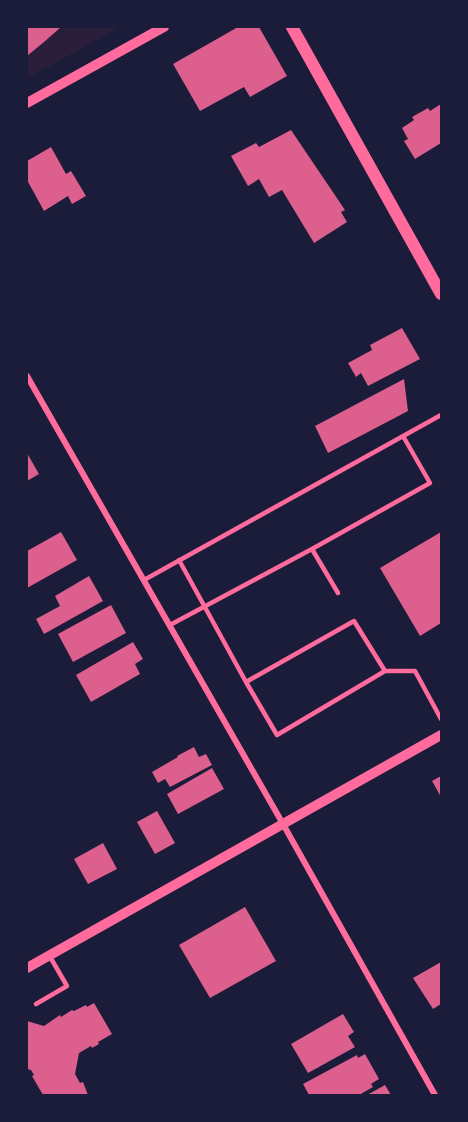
<!DOCTYPE html>
<style>
body{margin:0}
#map{position:relative;width:468px;height:1122px;overflow:hidden;background:#1b1b3a;font-family:"Archivo Narrow",sans-serif}
canvas{display:block}
.frame{position:absolute;inset:0;border:28px solid #1b1b3a;pointer-events:none}
</style>
<div id="map">
<canvas width="468" height="1122"></canvas>
<div class="frame"></div>
</div>
<script>
const c = document.querySelector('canvas').getContext('2d');
c.lineJoin = 'round';
function fillPath(path, color) { c.fillStyle = color; c.fill(path, 'evenodd'); }
function trace(path, color, width, dash) { c.strokeStyle = color; c.lineWidth = width; c.lineCap = dash ? 'butt' : 'round'; c.setLineDash(dash || []); c.stroke(path); }
const green = new Path2D(`
 M27,27H120L27,79Z`);
const building = new Path2D(`
 M27,27H61L44,42L27,56Z
 M238,27H259L287,76L250,97L244,87L200,111L173,64Z
 M441,104V143L415,159L404,141L408,139L402,128L414,120L412,117L428,108L430,111Z
 M291,130L345,210L341,212L347,222L314,243L282,190L269,197L259,179L248,186L231,156L256,143L259,147Z
 M51,147L66,174L71,171L86,196L72,204L68,196L44,211L27,180V161Z
 M402,328L420,359L368,386L361,373L356,377L348,363L372,350L370,345Z
 M404,379L408,411L328,453L315,426Z
 M27,453L39,474L27,481Z
 M61,532L77,560L27,588V551Z
 M441,532V623L420,636L380,568Z
 M89,576L103,601L44,634L36,619L60,606L55,596Z
 M111,605L126,633L73,662L58,634Z
 M133,642L143,659L135,664L140,674L91,702L76,675Z
 M194,747L199,757L206,754L212,765L170,787L165,779L158,783L152,772L178,757L177,756Z
 M212,768L224,789L178,814L167,794Z
 M441,776V797L432,781Z
 M157,811L175,843L155,854L137,822Z
 M103,843L117,869L88,884L74,859Z
 M245,907L276,961L210,998L179,945Z
 M441,962V1004L433,1009L413,978Z
 M94,1003L112,1034L98,1042L99,1044L92,1048L91,1046L79,1053L75,1074L80,1083L83,1082L88,1095H43L32,1076L34,1075L31,1070L27,1069V1021L44,1026L60,1015L61,1017L72,1010L74,1011L86,1005L87,1007Z
 M343,1014L354,1032L348,1036L355,1047L308,1073L291,1044Z
 M365,1054L379,1079L371,1084L373,1087L359,1095H309L303,1084L357,1055L358,1058Z
 M385,1085L391,1095H367Z`);
const service = new Path2D(`
 M312,549L338,593
 M179,560L246,682
 M144,580L441,415
 M170,625L312,549L430,483L403,436
 M385,671L354,621L246,682L277,735L385,671H415L441,719
 M36,1004L67,986L49,955`);
const minor = new Path2D(`
 M27,376L283,824L435,1095`);
const tertiary = new Path2D(`
 M27,103L164,27
 M27,968L441,735`);
const secondary = new Path2D(`
 M292,27L441,294`);
fillPath(green, '#2a1e3b');
fillPath(building, '#dd5f8e');
trace(service, '#ff6b9d', 4.5);
trace(minor, '#ff6b9d', 6);
trace(tertiary, '#ff6b9d', 10);
trace(secondary, '#ff6b9d', 12);
</script>
